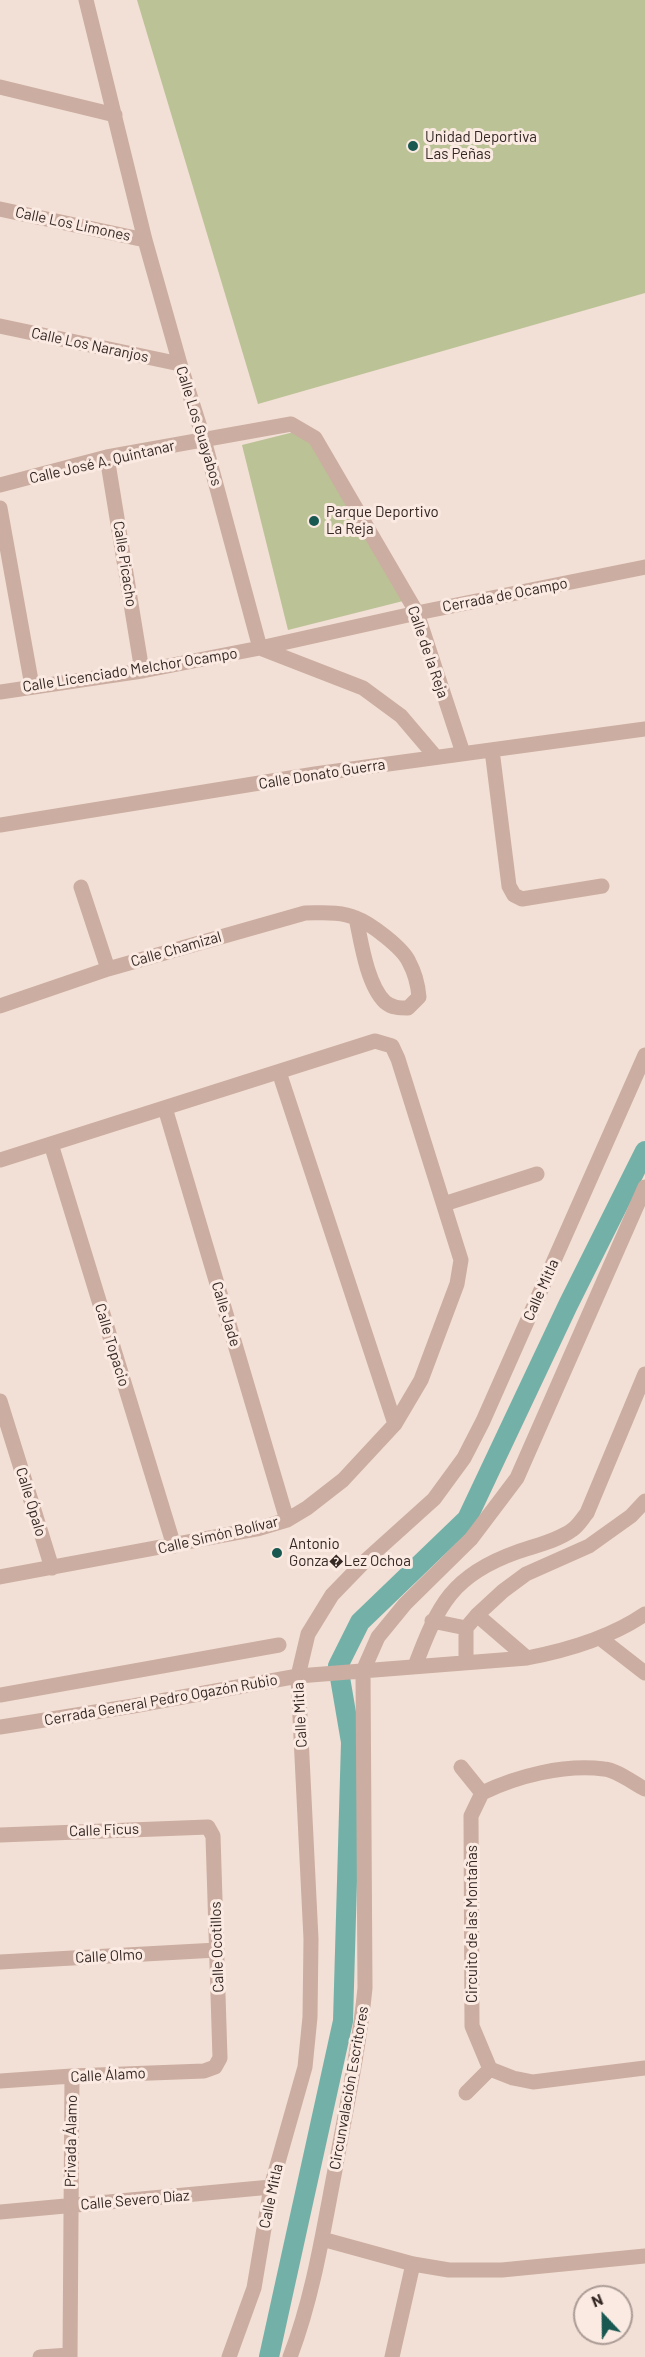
<!DOCTYPE html>
<meta charset="utf-8">
<style>
body{margin:0}
#map{position:relative;width:645px;height:2357px;overflow:hidden;background:#f2dfd5;font-family:Barlow,sans-serif}
canvas{display:block}
.north{position:absolute;left:573px;top:2285px;width:60px;height:60px;box-sizing:border-box;background:#faeae2;border:2px solid #ab9c96;border-radius:50%;rotate:338deg;font-size:16px;font-weight:700;line-height:24px;text-align:center;color:#342724}
.north::after{content:'';display:block;margin:auto;width:21px;height:27px;background:#185851;clip-path:polygon(50% 0,100% 100%,50% 72%,0 100%)}
</style>
<div id="map">
<canvas width="645" height="2357"></canvas>
<div class="north">N</div>
</div>
<script>
const c = document.querySelector('canvas').getContext('2d');
c.lineJoin = 'round';
function fillPath(path, color) { c.fillStyle = color; c.fill(path, 'evenodd'); }
function trace(path, color, width, dash) { c.strokeStyle = color; c.lineWidth = width; c.lineCap = dash ? 'butt' : 'round'; c.setLineDash(dash || []); c.stroke(path); }
function label(font, color, halo, rows, align = 'center') {
  c.font = font + ' Barlow,sans-serif'; c.lineWidth = 6; c.setLineDash([]); c.textBaseline = 'middle'; c.strokeStyle = halo; c.fillStyle = color; for (const [text, x, y, turn = 0] of rows) {
    c.save(); c.translate(x, y); c.rotate((+turn || 0) * Math.PI / 180); c.textAlign = isNaN(turn) ? turn : align; if (halo) c.strokeText(text, 0, 0); c.fillText(text, 0, 0); c.restore();
  }
}
const green = new Path2D(`
 M137,0H645V293L258,404Z
 M306,429L415,598L288,630L242,445Z`);
const canal = new Path2D(`
 M269,2357L343,2021L351,1742L338,1666L360,1622L467,1519L568,1305L645,1151`);
const street = new Path2D(`
 M86,0L145,240L180,364L204,440L260,648
 M0,87L115,115
 M0,209L145,240
 M0,326L180,364
 M107,457L142,671
 M0,485L107,457L291,424L315,438L417,613L463,753
 M0,508L32,686
 M260,648L363,688L401,716L435,756
 M0,692L142,671L260,648L417,613L645,567
 M492,750L509,886L514,895L522,899L602,886
 M0,825L315,774L645,729
 M81,887L108,969
 M0,1006L108,969L305,913C322,913 340,911 356,918C370,923 403,948 409,962C415,973 418,985 419,997L408,1008C400,1008 392,1008 385,1002C367,985 361,941 356,918
 M279,1072L395,1424
 M165,1108L287,1520
 M51,1144L174,1546
 M0,1160L375,1041L392,1046L398,1059L461,1260L457,1284L421,1380L395,1424L343,1480L307,1508L287,1520L257,1529L0,1577
 M444,1204L537,1174
 M0,1401L52,1568
 M477,1615L527,1658
 M432,1621L466,1628
 M600,1638L645,1673
 M466,1662V1628L477,1615L503,1591L526,1574L589,1546L631,1516L645,1501
 M415,1666C438,1605 452,1575 517,1552C534,1546 557,1541 572,1530C578,1526 582,1519 587,1513L645,1374
 M0,1695L279,1645
 M0,1727L133,1706L298,1676L527,1658C569,1650 610,1638 645,1614
 M461,1767L482,1793
 M645,1789C633,1783 617,1770 604,1769C564,1764 517,1776 482,1793L471,1816L472,2026L490,2069L513,2078L533,2082L645,2068
 M0,1835L208,1827L213,1836L220,2058L215,2067L204,2071L72,2076L0,2081
 M0,1962L217,1950
 M466,2093L490,2069
 M0,2212L271,2187
 M322,2239L413,2264L449,2270H502L645,2256
 M40,2357L70,2355
 M70,2357L72,2076
 M229,2357L254,2288L271,2187L305,2067L310,2017L311,1939L298,1676L308,1634L332,1595L363,1563L434,1499L464,1458L483,1421L645,1055
 M290,2357C313,2297 323,2232 335,2170C346,2109 359,2049 365,1988L363,1671L378,1637L405,1604L471,1539L517,1478L645,1187
 M392,2357L413,2264`);
const markers = [
 [413,146,6,"#185851"],
 [314,521,6,"#185851"],
 [277,1553,6,"#185851"]
];
const poiNames = [
 ["Unidad Deportiva",425,137],
 ["Las Peñas",425,154],
 ["Parque Deportivo",326,512],
 ["La Reja",326,529],
 ["Antonio",289,1544],
 ["Gonza�Lez Ochoa",289,1561]
];
const streetNames = [
 ["Calle Los Limones",73,224,12],
 ["Calle Los Naranjos",90,345,12],
 ["Calle Los Guayabos",199,426,73],
 ["Calle José A. Quintanar",102,462,-13],
 ["Calle Picacho",125,564,81],
 ["Cerrada de Ocampo",505,595,-11],
 ["Calle de la Reja",428,652,71],
 ["Calle Licenciado Melchor Ocampo",130,670,-9],
 ["Calle Donato Guerra",322,774,-9],
 ["Calle Chamizal",176,949,-16],
 ["Calle Mitla",541,1290,-66],
 ["Calle Jade",226,1314,73],
 ["Calle Topacio",112,1345,73],
 ["Calle Ópalo",31,1502,73],
 ["Calle Simón Bolívar",218,1535,-13],
 ["Cerrada General Pedro Ogazón Rubio",161,1700,-10],
 ["Calle Mitla",300,1715,-93],
 ["Calle Ficus",104,1830,-2],
 ["Circuito de las Montañas",472,1924,-90],
 ["Calle Ocotillos",217,1947,-92],
 ["Calle Olmo",109,1956,-3],
 ["Calle Álamo",108,2075,-3],
 ["Circunvalación Escritores",349,2088,-80],
 ["Privada Álamo",71,2141,-89],
 ["Calle Mitla",271,2196,-78],
 ["Calle Severo Díaz",135,2200,-5]
];
fillPath(green, '#bbc295');
trace(canal, '#73b1a8', 20);
trace(street, '#cbada1', 15);
for (const [x, y, r, color] of markers) { const dot = new Path2D(); dot.arc(x, y, r, 0, 2 * Math.PI); c.fillStyle = color; c.fill(dot); trace(dot, '#faeae2', 2); }
label('15px', '#342724', '#faeae2', poiNames, 'left');
label('15px', '#342724', '#faeae2', streetNames);
</script>
